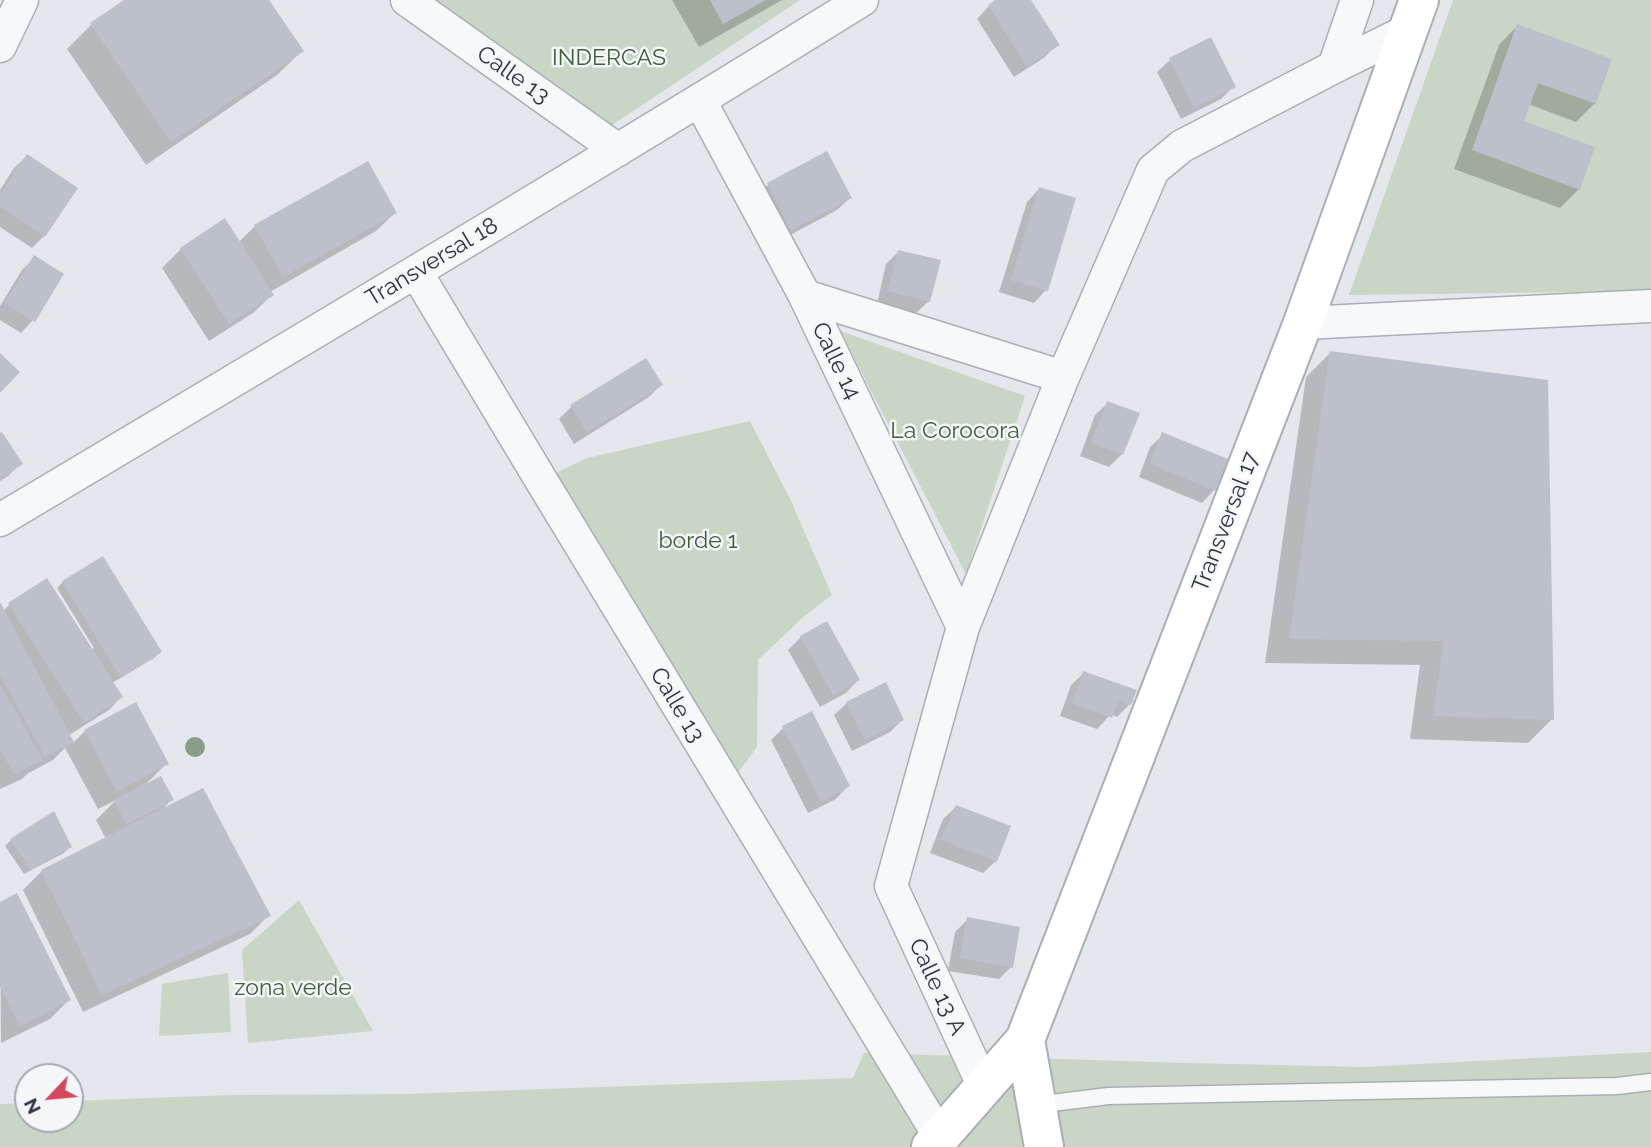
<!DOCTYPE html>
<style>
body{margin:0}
#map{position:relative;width:1651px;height:1147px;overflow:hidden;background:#e4e7ec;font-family:Raleway,sans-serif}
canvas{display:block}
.north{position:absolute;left:14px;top:1063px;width:70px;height:70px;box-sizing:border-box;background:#f4f6f9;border:2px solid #a4a8b1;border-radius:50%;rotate:244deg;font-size:19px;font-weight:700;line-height:28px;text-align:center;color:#2b3445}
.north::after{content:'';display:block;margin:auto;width:24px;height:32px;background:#d1495b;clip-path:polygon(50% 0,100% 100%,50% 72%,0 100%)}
</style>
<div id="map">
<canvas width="1651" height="1147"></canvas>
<div class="north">N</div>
</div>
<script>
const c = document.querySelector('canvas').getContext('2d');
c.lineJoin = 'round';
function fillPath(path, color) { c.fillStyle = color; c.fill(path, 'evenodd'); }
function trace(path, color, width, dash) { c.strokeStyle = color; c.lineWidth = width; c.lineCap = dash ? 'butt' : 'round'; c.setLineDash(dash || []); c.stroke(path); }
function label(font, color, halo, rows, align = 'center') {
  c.font = font + ' Raleway,sans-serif'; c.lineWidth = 5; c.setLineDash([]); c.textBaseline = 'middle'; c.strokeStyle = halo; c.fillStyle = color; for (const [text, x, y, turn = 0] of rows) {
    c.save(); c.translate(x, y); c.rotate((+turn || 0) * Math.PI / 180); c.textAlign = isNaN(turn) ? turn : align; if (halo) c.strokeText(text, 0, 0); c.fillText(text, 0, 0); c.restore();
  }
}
const green = new Path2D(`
 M430,0H800L609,127Z
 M1453,0H1651V291L1349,295Z
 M840,331L1025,396L966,574Z
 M750,421L790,499L832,595L802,618L758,660L757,747L730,784L541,480L587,458Z
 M299,900L373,1031L248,1043L242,950Z
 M228,973L231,1032L159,1036L162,984Z
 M1651,1052V1147H0V1104L28,1103V1119H70V1101L232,1095L406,1094L853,1078L864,1053L1188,1063L1363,1067Z`);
const shadow = new Path2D(`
 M127,0H267L302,51L277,75L146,165L67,49L91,25Z
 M672,0H782L699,47Z
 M998,0H1029L1057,44L1045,57L1014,77L977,19L989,6Z
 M1517,26L1595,103L1576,122L1528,104L1522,122L1579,189L1560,208L1454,169L1499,45Z
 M1170,60L1234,86L1221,99L1181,119L1157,72Z
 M27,156L44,236L32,248L0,227V190L14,168Z
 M768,185L850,198L837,210L779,241L755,197Z
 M1039,189L1046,290L1034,303L999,292L1027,202Z
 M395,213L376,231L270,292L272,295L253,313L209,341L162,268L181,249L239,242L255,226Z
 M899,251L929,301L916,313L877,304L886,264Z
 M35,257L33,320L21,333L0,320V306L22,270Z
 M1331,352L1552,719L1528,743L1410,739L1420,665L1265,663L1306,377Z
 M661,385L649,397L574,444L559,419L572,406Z
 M1108,403L1122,454L1109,467L1080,456L1095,415Z
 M1163,435L1214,490L1202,503L1139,477L1150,447Z
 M0,436L21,463L8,476L0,481Z
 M46,580L91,650L94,648L57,588L63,582L160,652L154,658L112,683L121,697L109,710L69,735L73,743L85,731L167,763L144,786L171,800L161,811L269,915L250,934L83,1012L23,890L42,871L106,839L96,820L116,800L98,809L65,748L53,760L27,774L22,779L0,789V606L3,611L9,605Z
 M801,637L858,680L846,693L820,707L788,650Z
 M1084,673L1130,704L1117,717L1111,714L1097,729L1060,716L1071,685Z
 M847,703L902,720L890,732L852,751L834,715Z
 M783,728L848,786L836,799L808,813L771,740Z
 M956,807L996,861L983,873L930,853L943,819Z
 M11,840L70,847L64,853L24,874L5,846Z
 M0,904L69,1000L50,1019L1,1043Z
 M968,919L1011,967L999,979L948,971L955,932Z`);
const building = new Path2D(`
 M124,0H269L304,51L171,142L90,23Z
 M710,0H766L723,24Z
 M995,0H1031L1060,45L1027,66L988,5Z
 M1517,24L1612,59L1596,104L1538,83L1524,121L1595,147L1580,190L1472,150Z
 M1211,37L1236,87L1194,108L1169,58Z
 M827,151L852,198L791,230L767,183Z
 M27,154L78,188L45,237L0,206V194Z
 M368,161L397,213L283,277L254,225Z
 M1039,187L1076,198L1048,291L1011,280Z
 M225,218L274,295L229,324L180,248Z
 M898,250L941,260L930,302L888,291Z
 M34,255L64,274L35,322L5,303Z
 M1330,351L1548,380L1554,720L1433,716L1444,641L1289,639Z
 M0,353L20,372L0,393Z
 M646,358L663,385L587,432L570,405Z
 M1107,401L1140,413L1123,455L1091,443Z
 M2,432L23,464L0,479V433Z
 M1162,432L1228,459L1216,491L1150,464Z
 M103,556L162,652L121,678L62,581Z
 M47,578L123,697L84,723L8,603Z
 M0,602L74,742L45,757L0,674Z
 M827,621L860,680L833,695L800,636Z
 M1083,671L1137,690L1131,705L1118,700L1112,718L1072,703Z
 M886,682L904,720L865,740L846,702Z
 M0,684L43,760L14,774L0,749Z
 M136,702L169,764L117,791L84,730Z
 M812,711L850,786L821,801L782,726Z
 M161,776L174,800L126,824L114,800Z
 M203,788L271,916L102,995L41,870Z
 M956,805L1011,826L997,862L941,840Z
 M54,811L72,847L31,870L10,839Z
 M17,893L71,1000L20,1026L0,986V902Z
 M967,917L1020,927L1013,968L960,958Z`);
const lane = new Path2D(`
 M1036,1105L1108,1096L1617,1086L1651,1082`);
const street = new Path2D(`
 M407,0L618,150
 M0,46L22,0
 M1334,67L1357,0
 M700,101L805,296L963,627
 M416,272L541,480L940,1137
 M805,296L1063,377
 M1303,323L1651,306
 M0,520C288,348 577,177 862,0
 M984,1087L891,886L963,627L1063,377L1153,170L1182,146L1334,67L1409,30`);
const secondary = new Path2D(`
 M1025,1040L1044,1147
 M931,1147L1025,1040L1303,323L1419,0`);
const trees = [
 [195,747]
];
const parkNames = [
 ["INDERCAS",609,58],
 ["La Corocora",955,431],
 ["borde 1",698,541],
 ["zona verde",293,988]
];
const streetNames = [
 ["Calle 13",513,75,35],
 ["Transversal 18",432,262,-31],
 ["Calle 14",836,361,64],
 ["Transversal 17",1226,522,-69],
 ["Calle 13",677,705,59],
 ["Calle 13 A",937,987,65]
];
fillPath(green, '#c9d6c5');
fillPath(shadow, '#0003');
fillPath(building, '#bbc0ca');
trace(lane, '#a9aeb7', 19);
trace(street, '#a9aeb7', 35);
trace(secondary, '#a9aeb7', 42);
trace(lane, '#f7f8fa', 16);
trace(street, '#f7f8fa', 32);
trace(secondary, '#fff', 38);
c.fillStyle = '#899d89';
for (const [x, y] of trees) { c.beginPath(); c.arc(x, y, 10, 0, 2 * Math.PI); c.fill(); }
label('23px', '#3f6138', '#f4f6f9', parkNames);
label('23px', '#2b3445', '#f4f6f9', streetNames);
</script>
